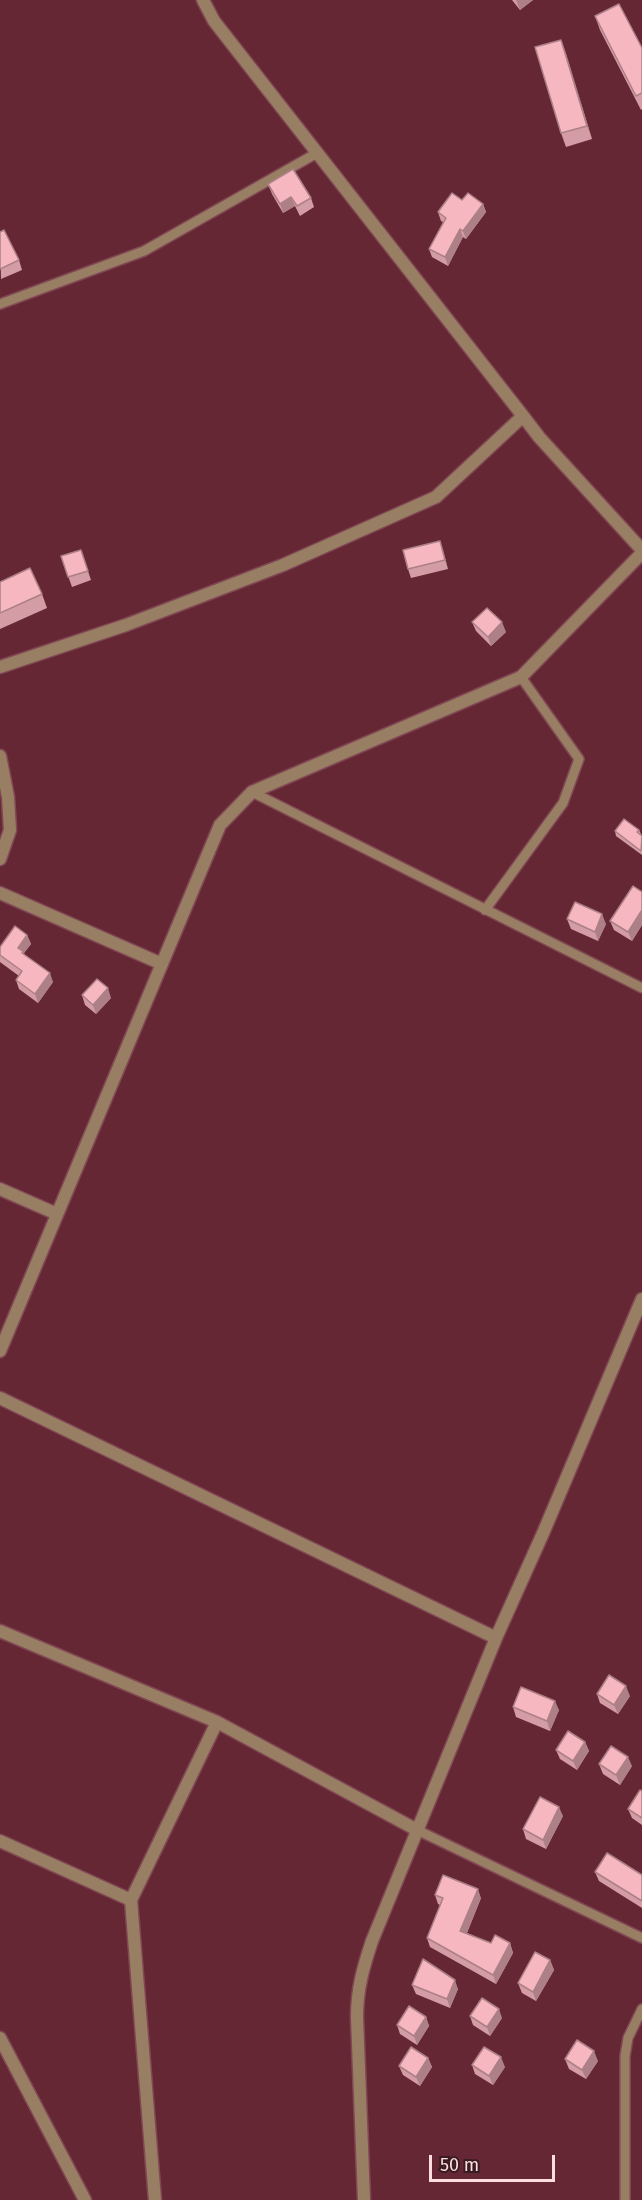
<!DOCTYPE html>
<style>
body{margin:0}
#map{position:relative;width:642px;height:2200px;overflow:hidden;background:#662735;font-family:"Fira Sans",sans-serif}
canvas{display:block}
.scale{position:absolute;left:429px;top:2155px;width:126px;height:27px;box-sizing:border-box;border:3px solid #fddde0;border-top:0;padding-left:8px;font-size:18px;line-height:21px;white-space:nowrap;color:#fddde0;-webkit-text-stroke:4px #391c21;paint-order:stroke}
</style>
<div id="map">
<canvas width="642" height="2200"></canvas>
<div class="scale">50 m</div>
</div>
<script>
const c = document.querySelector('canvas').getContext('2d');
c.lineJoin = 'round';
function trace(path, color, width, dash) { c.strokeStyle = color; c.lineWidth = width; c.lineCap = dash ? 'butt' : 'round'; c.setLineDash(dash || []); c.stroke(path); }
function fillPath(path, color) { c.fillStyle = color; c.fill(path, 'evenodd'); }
const service = new Path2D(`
 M0,304L144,251L317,153
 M252,792L642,988
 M485,910L563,803L579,759L521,677
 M417,1830L642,1938
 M625,2200V2056L628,2038L642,2009`);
const minor = new Path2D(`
 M203,0L214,21L523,416
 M0,667L126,625L283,565L436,497L523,416L539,437L642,550
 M0,756L8,797L10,830L0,859
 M0,893L162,964
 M0,1189L57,1214
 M0,1351L220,825L252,792L521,677L642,553
 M0,1398L496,1638
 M0,1631L217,1722L131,1900
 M217,1722L417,1830
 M0,1841L131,1900L155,2200
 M0,2038L85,2200
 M364,2200L357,2017C357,1989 363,1968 372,1941L496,1638L544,1531L642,1299`);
const wall = new Path2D(`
 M512,0H533L520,10Z
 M595,16L642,48V109L641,110L600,30Z
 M561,40L592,139L566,147L561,133Z
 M268,184L311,198L314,207L300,216L295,206L283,213L272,194Z
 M462,200L483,204L486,212L466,239L463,237L448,266L432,257L429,249L443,222L441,221L438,212Z
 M0,232L19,260L22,270L1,279Z
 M440,541L448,569L411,578L408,569Z
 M81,550L91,580L72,587L61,556Z
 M0,582L42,594L47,608L0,629Z
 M472,622L506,632L491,646L476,631Z
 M639,830L642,836V855L616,836L615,831Z
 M642,892V925L632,941L614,930L610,921Z
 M567,919L606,924L598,941L571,929Z
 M27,935L31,944L24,953V954L53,982L38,1003L19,989L16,980L19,976L0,962V947Z
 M82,995L111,998L96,1014L85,1005Z
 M597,1694L630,1696L618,1714L600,1703Z
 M513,1707L559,1710L550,1731L516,1717Z
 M585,1742L589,1751L577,1770L560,1759L556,1750Z
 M599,1764L632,1766L620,1785L603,1774Z
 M642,1791V1825L632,1818L628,1809Z
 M563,1816L546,1849L526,1839L523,1829Z
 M595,1872L642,1875V1908L599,1881Z
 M435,1895L481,1898L467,1933L491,1943H510L513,1953L496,1984L430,1947L427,1938L440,1905L438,1904Z
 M550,1960L554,1970L536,2001L522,1993L518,1983Z
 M412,1985L458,1989L450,2008L416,1994Z
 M470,2016L502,2018L490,2036L473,2025Z
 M426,2017L429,2026L417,2045L400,2034L397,2025Z
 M428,2058L432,2067L420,2086L403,2075L399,2066Z
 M565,2059L598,2061L586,2079L569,2069Z
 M472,2065L505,2067L493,2085L475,2074Z`);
const shadedWall = new Path2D(`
 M516,0H533L520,10Z
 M561,40L566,53L592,139L587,126Z
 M291,197L295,206L283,213L280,204Z
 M483,204L486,212L466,239L463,231Z
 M460,229L463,237L448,266L445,257Z
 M440,541L443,550L448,569L445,560Z
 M502,622L506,632L491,646L488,637Z
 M642,910V925L632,941L628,932Z
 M602,914L606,924L598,941L595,932Z
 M27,935L31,944L24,953L27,961L18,948Z
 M50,973L53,982L38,1003L35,994Z
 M108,988L111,998L96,1014L93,1005Z
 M626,1686L630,1696L618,1714L614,1705Z
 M555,1701L559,1710L550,1731L547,1721Z
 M585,1742L589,1751L577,1770L573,1761Z
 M628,1757L632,1766L620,1785L616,1775Z
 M559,1807L563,1816L546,1849L543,1840Z
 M478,1889L481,1898L464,1940L460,1931Z
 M510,1943L513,1953L496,1984L493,1975Z
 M550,1960L554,1970L536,2001L533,1992Z
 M455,1980L458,1989L450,2008L447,1999Z
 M499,2009L502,2018L490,2036L487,2027Z
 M426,2017L429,2026L417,2045L414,2036Z
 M594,2051L598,2061L586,2079L582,2070Z
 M501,2057L505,2067L493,2085L489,2076Z
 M428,2058L432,2067L420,2086L416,2077Z`);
const building = new Path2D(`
 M619,4L642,48V93L636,96L595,16Z
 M561,40L587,126L561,133L535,47Z
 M293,169L311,198L297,206L291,197L280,204L268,184Z
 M452,193L462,200L468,193L483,204L463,231L460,229L445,257L429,249L446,218L438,212Z
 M4,230L19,260L0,269V232Z
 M440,541L445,560L408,569L403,550Z
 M81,550L88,571L68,577L61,556Z
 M30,568L42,594L0,613V582Z
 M487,608L502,622L488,637L472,622Z
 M624,819L639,830L637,832L642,836L641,851L615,831Z
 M633,886L642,892V910L628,932L610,921Z
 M575,902L602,914L595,932L567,919Z
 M15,926L27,935L18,948L23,951L22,953L50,973L35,994L16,980L22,971L0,955V947Z
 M97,979L108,988L93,1005L82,995Z
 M609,1675L626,1686L614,1705L597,1694Z
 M521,1687L555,1701L547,1721L513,1707Z
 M568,1731L585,1742L573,1761L556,1750Z
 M611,1746L628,1757L616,1775L599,1764Z
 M640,1790L642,1791V1818L628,1809Z
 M540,1797L559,1807L543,1840L523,1829Z
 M607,1853L642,1875V1901L595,1872Z
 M443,1875L478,1889L460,1931L491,1943L495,1935L510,1943L493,1975L427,1938L443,1898L435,1895Z
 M535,1952L550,1960L533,1992L518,1983Z
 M423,1959L455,1980L447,1999L412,1985Z
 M482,1998L499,2009L487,2027L470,2016Z
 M409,2006L426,2017L414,2036L397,2025Z
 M577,2040L594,2051L582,2070L565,2059Z
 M411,2047L428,2058L416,2077L399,2066Z
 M484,2047L501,2057L489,2076L472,2065Z`);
trace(service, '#814854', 12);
trace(minor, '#814854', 15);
trace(service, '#987f63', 9);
trace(minor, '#987f63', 12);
fillPath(wall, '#d49da5');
fillPath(shadedWall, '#ac8086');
fillPath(building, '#f6b7c0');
trace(building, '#ac8086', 1.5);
</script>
